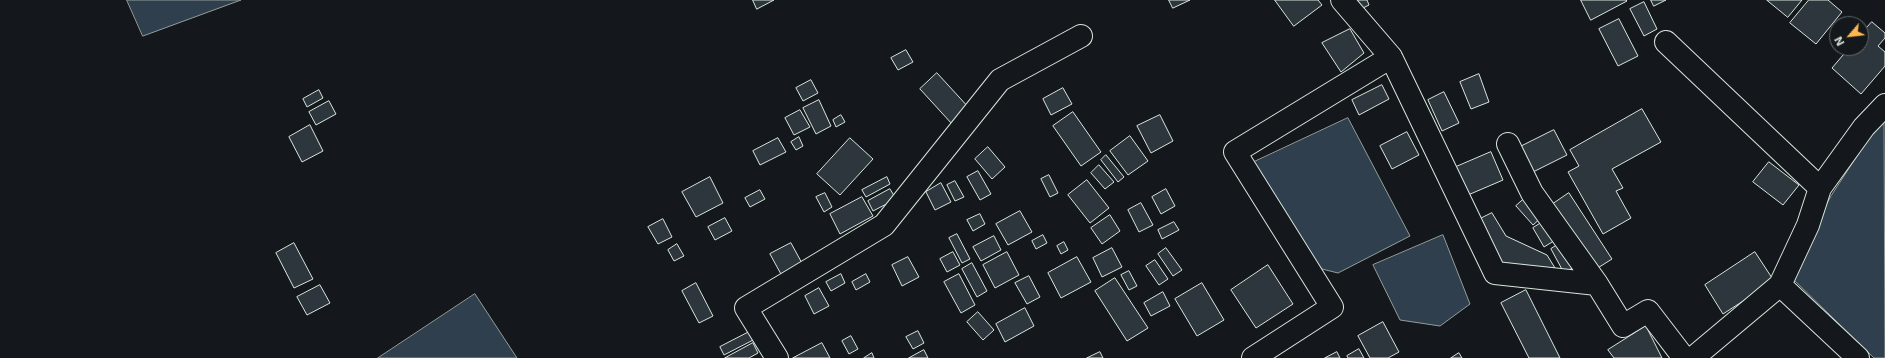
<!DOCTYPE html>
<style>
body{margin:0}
#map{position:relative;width:1885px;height:358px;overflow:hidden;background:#14181c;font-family:Inter,sans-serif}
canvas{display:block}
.north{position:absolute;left:1829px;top:16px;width:40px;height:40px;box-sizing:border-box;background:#14181c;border:1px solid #626a69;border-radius:50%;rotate:242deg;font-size:11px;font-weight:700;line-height:16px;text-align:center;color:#d8e6dc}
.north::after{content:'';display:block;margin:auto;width:14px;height:18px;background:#ffb74d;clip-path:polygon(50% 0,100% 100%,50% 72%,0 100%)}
</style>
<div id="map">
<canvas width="1885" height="358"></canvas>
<div class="north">N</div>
</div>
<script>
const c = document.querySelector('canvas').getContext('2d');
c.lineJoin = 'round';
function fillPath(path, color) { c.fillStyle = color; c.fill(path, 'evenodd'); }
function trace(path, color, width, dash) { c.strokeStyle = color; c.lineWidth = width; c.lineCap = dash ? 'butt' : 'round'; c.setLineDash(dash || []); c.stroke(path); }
const water = new Path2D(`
 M127,0H241L143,36Z
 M1884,115L1885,358H1874L1793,279L1810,235L1831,196Z
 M1348,118L1410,236L1338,273L1322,269L1291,232L1252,163Z
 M1443,235L1470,304L1440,326L1400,320L1373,265Z
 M475,294L517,358H378Z`);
const building = new Path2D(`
 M753,0H774L757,9Z
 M1169,0H1190L1173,8Z
 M1275,0H1318L1322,5L1294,26Z
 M1351,0H1367L1369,5L1357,11Z
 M1581,0H1626L1627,1L1591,20Z
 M1651,0H1666L1654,6Z
 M1767,0H1802L1788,17Z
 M1809,0H1828L1842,12L1816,44L1790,23Z
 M1644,2L1657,29L1644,36L1630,9Z
 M1619,19L1638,56L1618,66L1599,29Z
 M1872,22L1885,33V38L1878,46L1885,52V66L1861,94L1832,68L1849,48H1861V34Z
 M1350,29L1364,53L1341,72L1322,43Z
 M906,50L913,62L898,70L891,58Z
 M937,73L970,109L952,124L920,89Z
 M1479,74L1489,102L1471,109L1460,82Z
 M811,80L818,93L803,101L796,88Z
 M1382,85L1389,99L1359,115L1352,100Z
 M1063,88L1072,104L1051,115L1043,99Z
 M319,90L323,98L307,107L303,99Z
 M1444,92L1459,123L1442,131L1428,100Z
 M819,100L831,126L816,134L803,108Z
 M329,101L336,114L316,125L309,112Z
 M1642,109L1661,142L1612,169L1623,188L1616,191L1631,218L1603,234L1568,172L1579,166L1570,150Z
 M800,110L810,127L794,135L785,118Z
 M1073,112L1101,152L1081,166L1053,126Z
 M841,115L845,122L836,127L833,120Z
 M1160,115L1173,141L1151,153L1137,126Z
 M310,125L323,151L302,162L289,137Z
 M1554,130L1567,155L1529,174L1516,149Z
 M1407,132L1419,155L1392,169L1380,146Z
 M1130,136L1148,161L1128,175L1110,151Z
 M799,137L803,146L796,150L791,142Z
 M778,138L786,152L760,165L753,151Z
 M850,138L873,159L840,195L817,174Z
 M988,147L1005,167L992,179L975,159Z
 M1491,152L1503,180L1468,195L1456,167Z
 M1106,155L1124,177L1118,182L1101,160Z
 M1769,162L1799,185L1783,205L1753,182Z
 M1099,165L1114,182L1105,189L1091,173Z
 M978,171L991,194L980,200L967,177Z
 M1049,175L1058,193L1050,197L1041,179Z
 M710,177L723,203L696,217L682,192Z
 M887,177L890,184L866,197L862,190Z
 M1087,180L1109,208L1090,223L1068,195Z
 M955,181L964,197L955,201L947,185Z
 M941,183L951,202L935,210L926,192Z
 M890,189L896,199L873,211L868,201Z
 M1166,189L1175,206L1161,214L1152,197Z
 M760,190L765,199L750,207L745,198Z
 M825,193L832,207L824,212L816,197Z
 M1569,193L1612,259L1593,271L1550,206Z
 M862,197L873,216L840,234L830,214Z
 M1525,198L1542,217L1533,225L1516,206Z
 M1141,203L1153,225L1139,232L1128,210Z
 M1020,211L1032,232L1008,245L996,224Z
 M1492,213L1506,236L1547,255L1555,268L1499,271L1472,223Z
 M980,214L985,224L973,231L967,220Z
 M1110,215L1120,231L1102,244L1091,228Z
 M725,218L732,231L715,240L708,227Z
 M663,219L672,237L658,244L648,227Z
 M1546,220L1557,239L1544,247L1533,228Z
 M1174,222L1179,230L1162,239L1158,230Z
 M957,234L970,259L962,263L949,238Z
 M1043,235L1047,243L1036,249L1032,241Z
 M994,236L1001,250L981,261L973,247Z
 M1064,242L1068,250L1061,254L1057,246Z
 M1562,242L1576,266L1564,273L1551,249Z
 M294,243L313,279L294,288L276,253Z
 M791,243L803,265L782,276L770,254Z
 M677,244L684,256L674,261L668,250Z
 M1112,248L1122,267L1102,277L1093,258Z
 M1166,248L1182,270L1173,276L1158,254Z
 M953,252L960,265L947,272L940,259Z
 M1007,252L1019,275L995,288L983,265Z
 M1755,252L1774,281L1723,314L1705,285Z
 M908,257L919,277L902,286L892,265Z
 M1077,257L1091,282L1061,298L1048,273Z
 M1155,260L1168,279L1159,285L1146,266Z
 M972,263L987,291L977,297L962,269Z
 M1268,265L1293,304L1256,328L1231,290Z
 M1129,271L1137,286L1129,290L1121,275Z
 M841,274L845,283L831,291L826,282Z
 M866,274L870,282L856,290L852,282Z
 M959,274L975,305L961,313L944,282Z
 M1029,276L1040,297L1027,304L1015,283Z
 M1115,278L1148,328L1127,341L1095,291Z
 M696,283L713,316L699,323L682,291Z
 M1202,283L1224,320L1197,336L1175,299Z
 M320,285L330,303L307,315L297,297Z
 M819,288L829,306L814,314L805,296Z
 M1526,290L1560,358H1529L1501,303Z
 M1163,292L1170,306L1151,316L1144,303Z
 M1025,308L1034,326L1005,342L996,324Z
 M978,312L994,330L983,340L967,322Z
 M1383,322L1399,352L1388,358H1370L1358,336Z
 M1646,326L1662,358H1614L1608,350Z
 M753,330L757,338L724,355L720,347Z
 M918,331L924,343L913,349L906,337Z
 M851,336L858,349L849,354L842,341Z
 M753,343L758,353L749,358H725Z
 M822,343L830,358H793Z
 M1359,349L1364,358H1348L1347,356Z
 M924,350L928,358H909Z
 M1100,352L1103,358H1087Z
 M1337,352L1340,358H1325Z
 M872,353L874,358H864Z
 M1459,353L1462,358H1451Z`);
const street = new Path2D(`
 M1342,0L1391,57
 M1666,42L1820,188
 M1508,144L1532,193L1597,284
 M777,358L746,308L884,225L1000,80L1081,36
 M1253,358L1332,307L1235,152L1391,57L1495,273L1597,284L1623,326L1648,311L1684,358
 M1693,358L1780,285
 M1858,358L1780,285L1808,225L1820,188L1864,127L1885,105`);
fillPath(water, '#2f3f4d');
trace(water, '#939e99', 1);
fillPath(building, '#2c363c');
trace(building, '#d8e6dc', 1);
trace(street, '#d8e6dc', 24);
trace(street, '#14181c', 22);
</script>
